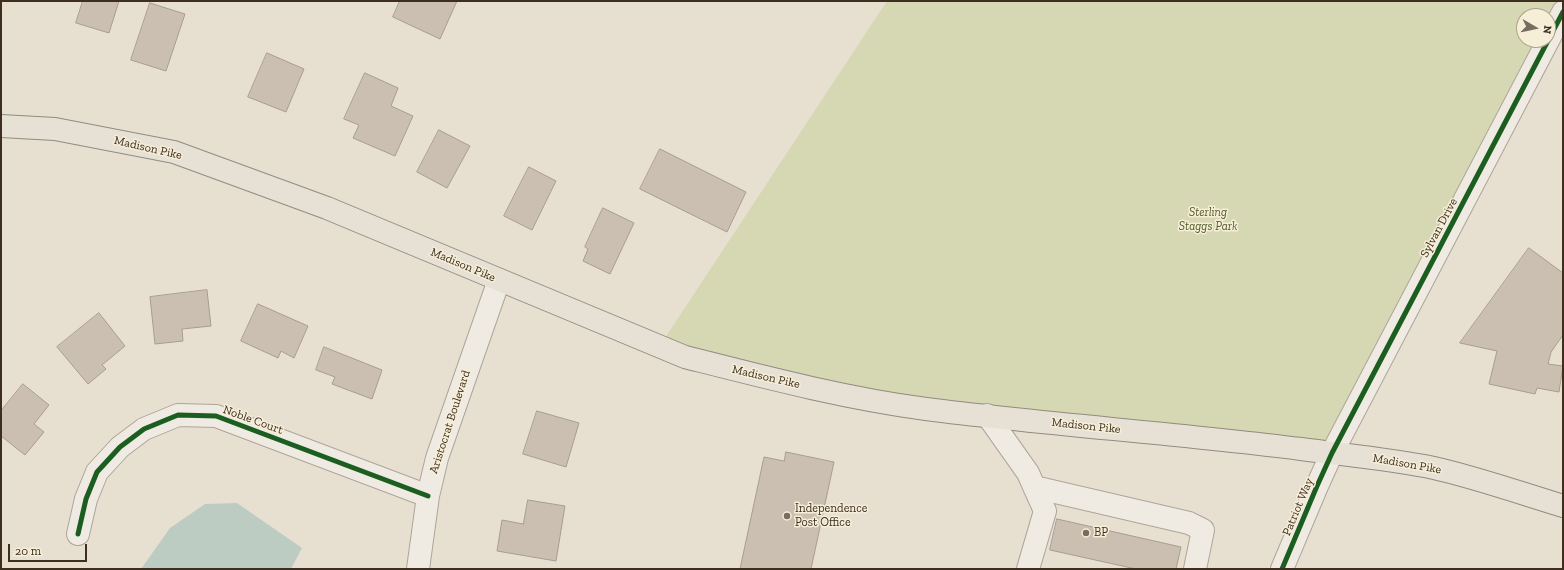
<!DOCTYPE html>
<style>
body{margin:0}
#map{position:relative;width:1564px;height:570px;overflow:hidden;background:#e7e0d1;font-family:"Zilla Slab",serif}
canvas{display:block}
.frame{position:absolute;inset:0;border:2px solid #3d2e20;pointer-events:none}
.north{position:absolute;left:1516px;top:8px;width:40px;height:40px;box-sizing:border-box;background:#f7eed8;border:1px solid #ada18e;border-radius:50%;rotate:99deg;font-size:11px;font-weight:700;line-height:16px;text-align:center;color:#3d2e20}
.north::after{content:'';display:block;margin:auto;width:14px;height:18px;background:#786c5e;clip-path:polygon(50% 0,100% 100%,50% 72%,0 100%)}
.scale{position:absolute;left:8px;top:544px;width:79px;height:18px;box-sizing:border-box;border:2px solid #3d2e20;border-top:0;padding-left:5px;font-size:12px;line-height:14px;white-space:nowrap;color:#3d2e20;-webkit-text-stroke:3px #f7eed8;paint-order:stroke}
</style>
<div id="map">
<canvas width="1564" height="570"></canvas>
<div class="frame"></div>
<div class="north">N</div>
<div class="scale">20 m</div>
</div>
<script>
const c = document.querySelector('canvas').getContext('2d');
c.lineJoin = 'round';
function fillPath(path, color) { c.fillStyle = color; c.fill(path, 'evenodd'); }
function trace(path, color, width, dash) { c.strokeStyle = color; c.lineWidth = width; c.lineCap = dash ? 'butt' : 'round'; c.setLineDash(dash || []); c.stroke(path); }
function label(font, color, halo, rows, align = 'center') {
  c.font = font + ' "Zilla Slab",serif'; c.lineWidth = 3; c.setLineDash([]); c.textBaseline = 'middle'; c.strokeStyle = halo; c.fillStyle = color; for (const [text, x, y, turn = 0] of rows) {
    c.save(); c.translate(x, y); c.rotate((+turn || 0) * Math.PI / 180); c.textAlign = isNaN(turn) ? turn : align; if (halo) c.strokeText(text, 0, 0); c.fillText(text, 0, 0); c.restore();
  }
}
const green = new Path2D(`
 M887,1H1563V12L1332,453L925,409L659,347ZM1524,16H1548V40H1524Z`);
const water = new Path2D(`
 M237,503L302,548L291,569H141L170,528L205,504Z`);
const building = new Path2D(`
 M83,1H119L109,33L76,23Z
 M400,1H457L440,39L393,17Z
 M150,3L185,14L166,71L131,60Z
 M267,53L304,69L286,112L248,97Z
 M365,73L398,88L391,106L413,116L395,156L353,138L359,125L344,119Z
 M439,130L470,146L447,188L417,172Z
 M660,149L746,192L727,232L640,189Z
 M529,167L556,181L532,230L504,216Z
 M603,208L634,223L610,274L583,261L588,249L585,247Z
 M1529,248L1563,273V335L1551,352L1548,364L1563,366L1559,392L1537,388L1535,394L1489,384L1497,351L1460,343Z
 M207,290L211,326L182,329L183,341L155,344L150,297Z
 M258,304L308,326L294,358L281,351L278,358L241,341Z
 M99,313L125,346L102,365L106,369L88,384L57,347Z
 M324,347L382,370L372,399L332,384L335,377L316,370Z
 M23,384L49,405L34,424L44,432L25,455L1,436V411Z
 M537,411L579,423L566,467L523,454Z
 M786,452L834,462L811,569H740L764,457L784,461Z
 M528,500L565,506L556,561L497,551L502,520L523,524Z
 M1057,519L1181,547L1176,569H1136L1050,550Z`);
const minor = new Path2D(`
 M987,415L1028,473L1045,511L1028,569
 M1034,487L1189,523L1203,530L1195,569
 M78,534L86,499L97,472L120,447L144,429L178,415L216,416L428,496
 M418,569L428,496L437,458L499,280
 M1282,569L1317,486L1332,453L1563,12`);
const major = new Path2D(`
 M1,126L55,129L174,152L327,208L685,357C764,377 844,398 926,409C1050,425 1176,433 1301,449C1345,455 1390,459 1434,468C1478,478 1520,493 1563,506`);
const cycleway = new Path2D(`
 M78,534L86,499L97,472L120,447L144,429L178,415L216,416L428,496
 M1282,569L1317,486L1332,453L1563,12`);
const markers = [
 [787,516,4,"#786c5e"],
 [1086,533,4,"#786c5e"]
];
const streetNames = [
 ["Madison Pike",148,148,13],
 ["Sylvan Drive",1439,228,-62],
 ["Madison Pike",463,265,23],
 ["Madison Pike",766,377,13],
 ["Noble Court",253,420,20],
 ["Aristocrat Boulevard",450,422,-72],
 ["Madison Pike",1086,426,6],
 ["Madison Pike",1407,464,10],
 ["Patriot Way",1298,507,-67]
];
const parkNames = [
 ["Sterling",1208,213],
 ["Staggs Park",1208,227]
];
const poiNames = [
 ["Independence",795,509],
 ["Post Office",795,523],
 ["BP",1094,533]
];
fillPath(green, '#d6d7b3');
fillPath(water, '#bcccc2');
fillPath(building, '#cbbfb2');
trace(building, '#a89c90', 1);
trace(minor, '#ada599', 24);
trace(major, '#928b80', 24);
trace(minor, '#efebe3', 22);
trace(major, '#e6e1d4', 22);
trace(cycleway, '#1b5e20', 5);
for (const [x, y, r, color] of markers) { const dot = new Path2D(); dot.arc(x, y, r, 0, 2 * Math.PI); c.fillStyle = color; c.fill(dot); trace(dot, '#f7eed8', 1.5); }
label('12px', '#3d2e20', '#f7eed8', streetNames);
label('italic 12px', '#4d5a26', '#f7eed8', parkNames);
label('12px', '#3d2e20', '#f7eed8', poiNames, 'left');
</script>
